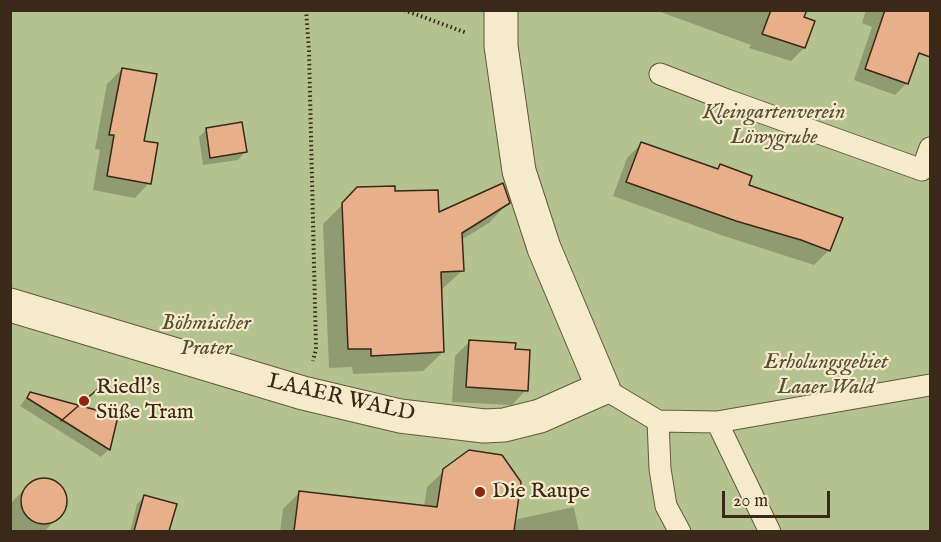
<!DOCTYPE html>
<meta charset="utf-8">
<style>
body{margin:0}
#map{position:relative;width:941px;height:542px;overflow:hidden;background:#efdeaf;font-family:"IM FELL English",serif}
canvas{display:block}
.frame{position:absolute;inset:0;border:12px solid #3a2818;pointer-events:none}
.scale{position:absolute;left:722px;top:491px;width:108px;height:27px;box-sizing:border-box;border:3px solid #3a2818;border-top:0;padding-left:8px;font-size:18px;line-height:21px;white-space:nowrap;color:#3a2818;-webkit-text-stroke:4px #f5eacb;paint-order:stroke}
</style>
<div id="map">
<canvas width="941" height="542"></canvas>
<div class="frame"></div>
<div class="scale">20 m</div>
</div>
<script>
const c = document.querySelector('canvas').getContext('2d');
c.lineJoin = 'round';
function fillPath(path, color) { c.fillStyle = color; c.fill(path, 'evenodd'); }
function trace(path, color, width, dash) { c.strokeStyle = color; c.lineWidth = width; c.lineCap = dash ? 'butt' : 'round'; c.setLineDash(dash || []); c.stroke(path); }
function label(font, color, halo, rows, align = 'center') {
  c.font = font + ' "IM FELL English",serif'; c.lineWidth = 4.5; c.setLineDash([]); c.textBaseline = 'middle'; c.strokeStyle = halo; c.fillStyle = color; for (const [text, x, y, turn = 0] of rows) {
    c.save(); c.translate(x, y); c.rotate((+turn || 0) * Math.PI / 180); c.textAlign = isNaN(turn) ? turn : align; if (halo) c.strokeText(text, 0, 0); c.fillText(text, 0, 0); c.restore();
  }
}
const green = new Path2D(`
 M10,11H930V531H11Z`);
const shadow = new Path2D(`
 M655,10H791L804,48L791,61L749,48L751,45Z
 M866,10H919L907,83L895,95L854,80L872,27L862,23Z
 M122,69L142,142L149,183L135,198L93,190L100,150L95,149L107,84Z
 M207,129L245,152L238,160L203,165L199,137Z
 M641,144L716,170L720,166L829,250L814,265L721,235L613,196L627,158Z
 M358,189L393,193L438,214L508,203L489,223L461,240L462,271L441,290L443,352L423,371L353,374L352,367L329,368L323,224Z
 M470,341L514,351L526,390L512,405L452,402L455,356Z
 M30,393L117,417L108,450L101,457L20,406Z
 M444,471L498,530L496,532H280L283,509L299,493L424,507L427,487Z
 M39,480L58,483L65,499L62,513L44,532H10V504L26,487Z
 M144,497L175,505L168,532H130L137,504Z
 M574,507L579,532H505L518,519Z`);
const building = new Path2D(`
 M771,10H807L804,17L815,21L805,48L762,34Z
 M885,10H930V57L919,53L908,84L865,69Z
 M122,68L157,74L144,141L158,143L151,184L107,176L114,135H109Z
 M242,122L247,152L210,158L206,128Z
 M641,142L718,169L720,164L752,176L749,185L843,218L830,251L801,240L736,221L626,182Z
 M503,183L510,203L462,233L464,271L441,272L444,352L371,356V349H348L342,203L357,187L395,186V191L438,190L439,212Z
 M469,340L516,343L515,349L530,350L528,391L466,387Z
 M30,392L118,416L110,450L27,398Z
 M469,450L502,455L521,482L514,531H294L299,491L437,507L443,469Z
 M21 501a23 23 0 1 1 46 0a23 23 0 1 1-46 0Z
 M144,495L177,504L169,531H134Z`);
const path = new Path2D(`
 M306,10L309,51L316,349L313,361
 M404,10L467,33`);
const service = new Path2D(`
 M660,74L727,100L922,170L930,148
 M603,388L658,421L717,422L930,385
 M658,421L660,469L666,506L680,532
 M717,422L770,532`);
const pedestrian = new Path2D(`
 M10,305L303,393L400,416L484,426L504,425L540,416L603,388`);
const minor = new Path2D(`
 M501,10V46L519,171L544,248L603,388`);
const tram = new Path2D(`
 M61,421L107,381`);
const markers = [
 [84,401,6,"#8f2418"],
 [480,492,6,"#8f2418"]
];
const parkNames = [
 ["Kleingartenverein",774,113],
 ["Löwygrube",774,138],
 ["Böhmischer",206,324],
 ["Prater",206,349],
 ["Erholungsgebiet",826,363],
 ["Laaer Wald",826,388]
];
const poiNames = [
 ["Riedl's",96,388],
 ["Süße Tram",96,413],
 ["Die Raupe",492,492]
];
const streetNames = [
 ["LAAER WALD",341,399,13]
];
fillPath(green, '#b4c28f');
fillPath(shadow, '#0003');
fillPath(building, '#e8af8b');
trace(building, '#3a2818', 1.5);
trace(service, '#67563e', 23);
trace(pedestrian, '#67563e', 35);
trace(minor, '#67563e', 35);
trace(path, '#3a2818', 4, [1.5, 3]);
trace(service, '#f5eacb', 21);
trace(pedestrian, '#f5eacb', 33);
trace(minor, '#f5eacb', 33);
trace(tram, '#3a2818', 1.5);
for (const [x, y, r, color] of markers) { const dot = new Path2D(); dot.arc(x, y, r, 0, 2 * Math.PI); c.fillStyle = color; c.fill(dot); trace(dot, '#f5eacb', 2); }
label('italic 22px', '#584e36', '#f5eacb', parkNames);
label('22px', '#3a2818', '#f5eacb', poiNames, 'left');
label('22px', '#3a2818', '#f5eacb', streetNames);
</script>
